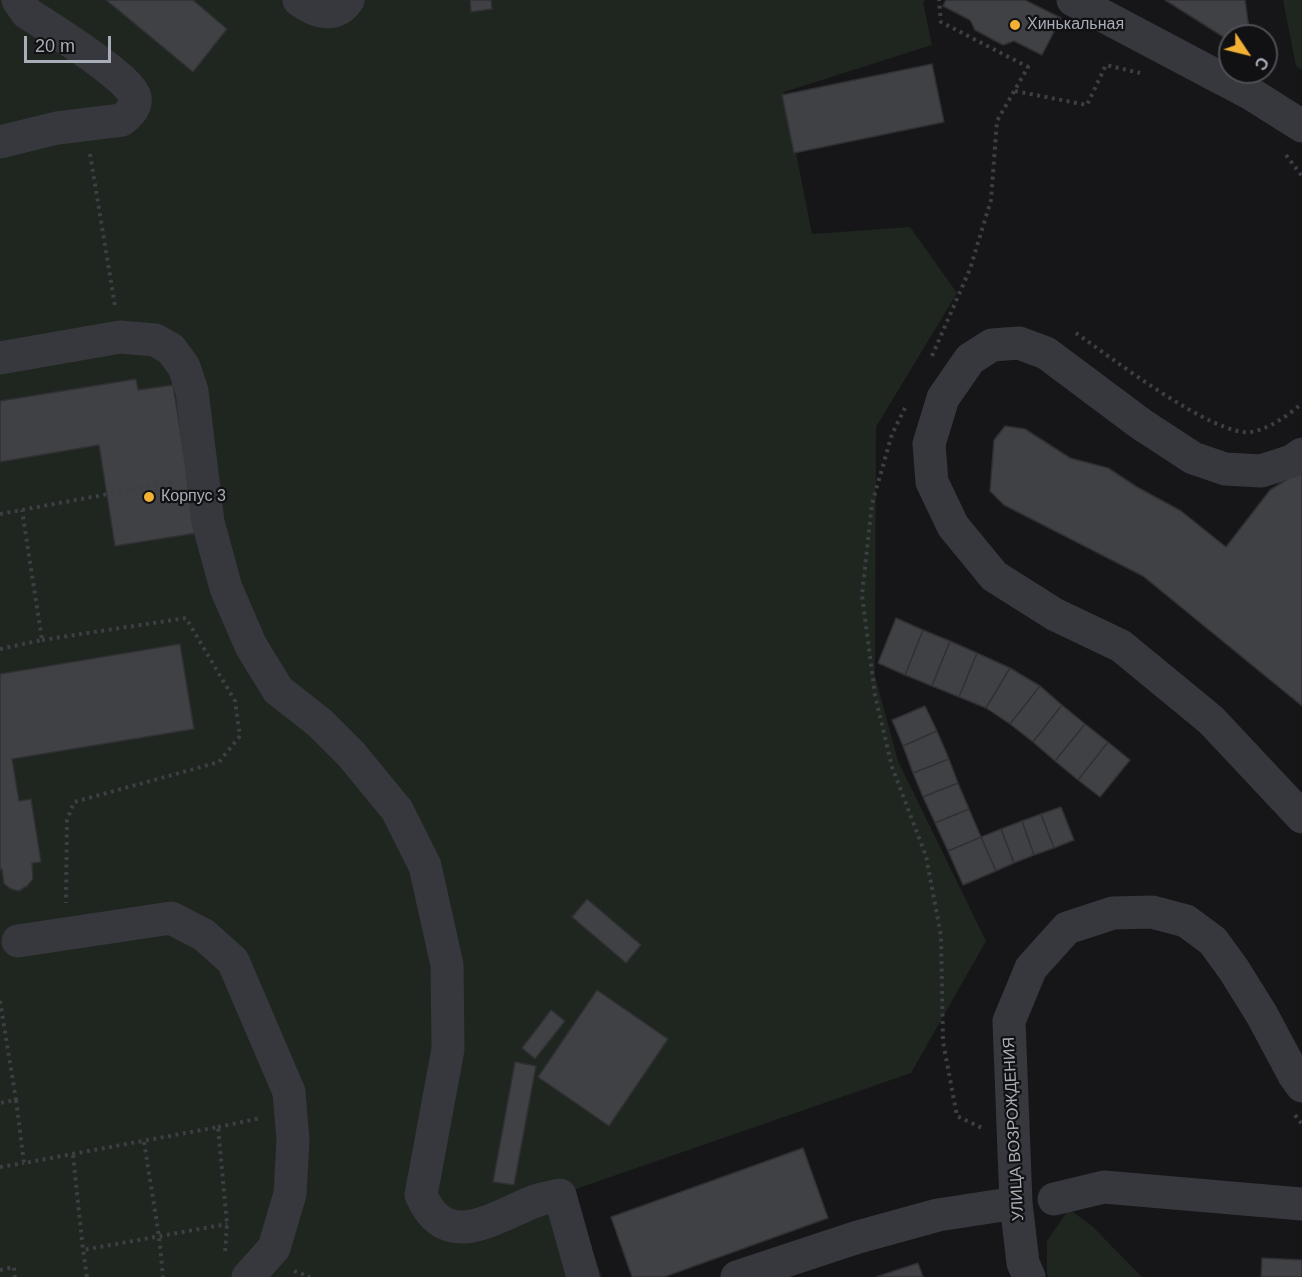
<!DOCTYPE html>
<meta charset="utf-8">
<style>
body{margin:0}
#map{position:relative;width:1302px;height:1277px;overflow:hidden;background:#161618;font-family:Arial,sans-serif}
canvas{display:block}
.north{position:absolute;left:1218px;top:24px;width:60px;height:60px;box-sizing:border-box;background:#111113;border:2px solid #4d4f55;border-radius:50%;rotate:125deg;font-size:16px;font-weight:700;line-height:24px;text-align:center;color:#a8adb8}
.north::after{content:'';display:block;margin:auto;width:21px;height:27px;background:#f2b134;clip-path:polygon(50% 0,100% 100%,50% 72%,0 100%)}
.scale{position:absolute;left:24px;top:36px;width:87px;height:27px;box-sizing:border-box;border:3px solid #a8adb8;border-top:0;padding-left:8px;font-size:18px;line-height:21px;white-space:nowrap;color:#a8adb8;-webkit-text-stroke:4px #111113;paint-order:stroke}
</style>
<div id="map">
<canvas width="1302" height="1277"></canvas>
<div class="north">С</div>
<div class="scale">20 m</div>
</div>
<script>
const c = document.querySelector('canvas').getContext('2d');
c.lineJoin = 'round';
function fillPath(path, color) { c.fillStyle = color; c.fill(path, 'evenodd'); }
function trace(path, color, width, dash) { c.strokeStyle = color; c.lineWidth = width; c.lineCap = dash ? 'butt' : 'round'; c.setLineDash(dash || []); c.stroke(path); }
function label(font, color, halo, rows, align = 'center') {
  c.font = font + ' Arial,sans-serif'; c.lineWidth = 4.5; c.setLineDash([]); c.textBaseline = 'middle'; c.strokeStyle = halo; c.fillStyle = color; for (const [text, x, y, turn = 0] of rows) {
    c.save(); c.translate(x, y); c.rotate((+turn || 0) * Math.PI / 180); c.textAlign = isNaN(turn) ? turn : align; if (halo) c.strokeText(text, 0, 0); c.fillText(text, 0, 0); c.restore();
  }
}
const green = new Path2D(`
 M0,0H925L923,2L932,45L784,92L812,234L910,227L957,293L876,427L875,676L898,761L986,941L911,1073L570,1191L602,1277H0Z
 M1283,0H1302V70L1296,66Z
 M1069,1209L1092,1226L1142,1277H1049L1047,1274V1241Z`);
const building = new Path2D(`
 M106,0H193L227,29L193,72Z
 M470,0H491L492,9L471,12Z
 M946,0H1025L1061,18L1042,55L1014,41L1003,45L975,30L970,20L943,6Z
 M1165,0H1245L1250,36H1230V41Z
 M932,64L944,122L794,153L782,95Z
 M136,379L138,390L173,385L197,533L115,546L99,445L0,462V401Z
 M1005,426L1025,429L1070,458L1108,468L1137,487L1181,511L1226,547L1270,490L1302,470V706L1143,576L1004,505L990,491L994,440Z
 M896,618L923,630L905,675L878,663Z
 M923,630L950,641L932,686L905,675Z
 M950,641L977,653L959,697L932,686Z
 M180,644L194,729L12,759L19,801L31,799L41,862L32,863L33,879L27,886L19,891L11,889L4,884L2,869H0V674Z
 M977,653L1010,668L986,708L959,697Z
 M1010,668L1040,686L1010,724L986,708Z
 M1040,686L1062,705L1033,742L1010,724Z
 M1062,705L1085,724L1055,761L1033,742Z
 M925,706L937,731L903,746L892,720Z
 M1085,724L1108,742L1078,780L1055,761Z
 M937,731L949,759L913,773L903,746Z
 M1108,742L1130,760L1100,797L1078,780Z
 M949,759L958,783L923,797L913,773Z
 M958,783L969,809L935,823L923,797Z
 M1061,807L1074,840L1054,848L1041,814Z
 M969,809L981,837L948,851L935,823Z
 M1041,814L1054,848L1034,855L1022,821Z
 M1022,821L1034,855L1014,863L1001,829Z
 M1001,829L1014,863L996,871L981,837Z
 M981,837L996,871L963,885L948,851Z
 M587,899L641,945L626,963L572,917Z
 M597,990L668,1039L609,1126L538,1077Z
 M551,1010L565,1021L535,1059L522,1048Z
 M515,1062L536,1066L514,1185L493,1182Z
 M803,1148L828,1218L664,1277H632L611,1217Z
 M1262,1258L1302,1260V1277H1261Z
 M918,1263L923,1277H876Z`);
const path = new Path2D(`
 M1015,91L1087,105L1106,65L1140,73
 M90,154L115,306
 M1286,155L1302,176
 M1076,333C1109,356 1214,437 1251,432C1269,429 1289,415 1302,403
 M932,356L970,269L991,200L997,121L1028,67L941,22L939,0
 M905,408L892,434L872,504L862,595L875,695L892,767L926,856L941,936L943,1042L957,1116L982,1128
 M0,514L173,482
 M42,640L186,618L235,701L240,736L219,762L74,802L67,820L66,903
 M0,649L42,640L22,510
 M0,1001L16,1100L0,1103
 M16,1100L24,1163L218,1127L227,1224L225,1254
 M1295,1115L1302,1124
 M218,1127L261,1118
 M144,1142L159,1236L163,1277
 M73,1155L83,1250
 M0,1167L24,1163
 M0,1270L14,1267L15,1277
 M294,1271L310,1277
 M87,1277L83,1250L227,1224`);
const minor = new Path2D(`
 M299,0C315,12 335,19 348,0
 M1073,0L1253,95L1302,126
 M0,142L57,128L122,120C129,114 137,107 135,97C131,78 47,26 27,13L18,0
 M0,358L120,337L155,340L171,349L184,367L192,391L208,522L226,588L251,646L278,690L320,723L351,754L397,810L425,866L447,965L448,1049L421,1195C445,1250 488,1221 528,1204C538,1199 549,1198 560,1195L583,1277
 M1302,454L1292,461L1261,471L1225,469L1193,458L1141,424L1046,353L1019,343L992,345L970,359L943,398L929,444L932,482L953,526L994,576L1054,614L1121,646L1211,720L1302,817
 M18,941L171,918L204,935L233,961L289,1092L293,1140L290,1194L274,1248L248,1277
 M1054,1199L1104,1187L1302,1204
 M737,1277L858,1237L938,1215L1016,1203
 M1029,1277L1023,1263L1016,1203L1009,1021L1031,968L1067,928L1113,913L1152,912L1186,921L1213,941L1234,970L1262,1015L1294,1075L1302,1086`);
const markers = [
 [1015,25,6,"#f2b134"],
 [149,497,6,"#f2b134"]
];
const poiNames = [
 ["Хинькальная",1027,25],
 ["Корпус 3",161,497]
];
const streetNames = [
 ["УЛИЦА ВОЗРОЖДЕНИЯ",1014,1129,-93]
];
fillPath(green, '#1e261f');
fillPath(building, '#404145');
trace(building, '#303034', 1.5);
trace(path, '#3d3f44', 4, [3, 4.5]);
trace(minor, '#37383d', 33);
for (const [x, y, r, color] of markers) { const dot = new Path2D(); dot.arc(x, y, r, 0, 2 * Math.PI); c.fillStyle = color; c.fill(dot); trace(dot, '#111113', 2); }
label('16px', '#a8adb8', '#111113', poiNames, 'left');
label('16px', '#a8adb8', '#111113', streetNames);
</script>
